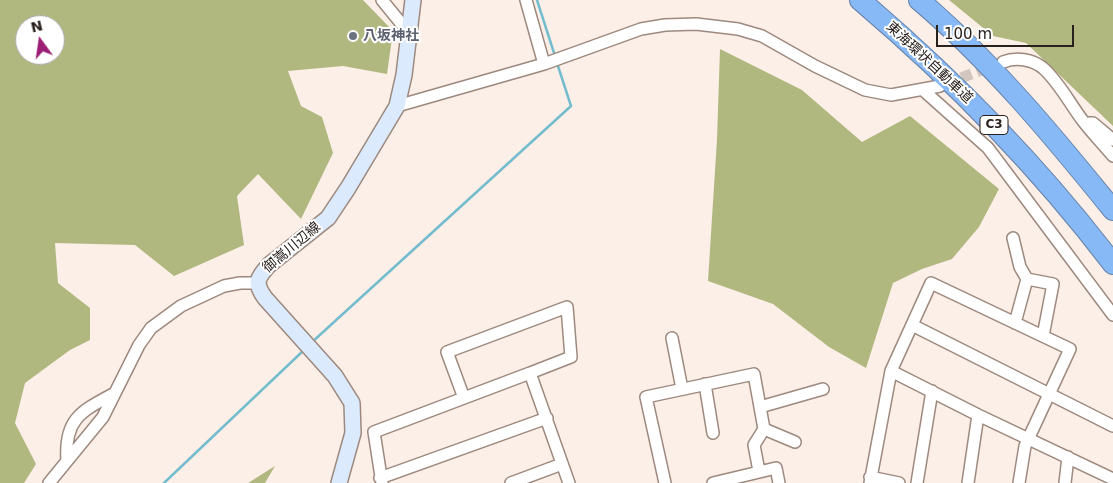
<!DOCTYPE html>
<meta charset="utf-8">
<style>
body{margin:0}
#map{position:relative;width:1113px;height:483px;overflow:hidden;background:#fcefe7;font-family:"DejaVu Sans",sans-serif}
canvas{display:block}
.north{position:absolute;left:15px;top:15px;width:50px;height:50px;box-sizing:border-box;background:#fff;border:1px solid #a9a6a5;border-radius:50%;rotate:346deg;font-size:14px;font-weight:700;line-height:20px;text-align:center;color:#29211d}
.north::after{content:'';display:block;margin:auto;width:18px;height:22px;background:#9c1f75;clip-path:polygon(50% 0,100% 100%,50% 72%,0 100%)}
.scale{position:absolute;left:936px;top:25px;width:138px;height:22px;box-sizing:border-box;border:2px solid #29211d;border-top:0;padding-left:6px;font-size:15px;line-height:18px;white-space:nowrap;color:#29211d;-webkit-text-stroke:4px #fff;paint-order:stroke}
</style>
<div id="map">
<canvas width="1113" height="483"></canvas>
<div class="north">N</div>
<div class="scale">100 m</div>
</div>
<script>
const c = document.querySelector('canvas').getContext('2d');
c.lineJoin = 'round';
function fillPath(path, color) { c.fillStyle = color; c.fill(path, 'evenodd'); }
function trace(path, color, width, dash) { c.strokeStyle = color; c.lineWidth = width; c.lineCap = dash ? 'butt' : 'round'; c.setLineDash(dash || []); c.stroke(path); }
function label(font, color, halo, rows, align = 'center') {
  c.font = font + ' "DejaVu Sans","Noto Sans JP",sans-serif'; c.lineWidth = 4; c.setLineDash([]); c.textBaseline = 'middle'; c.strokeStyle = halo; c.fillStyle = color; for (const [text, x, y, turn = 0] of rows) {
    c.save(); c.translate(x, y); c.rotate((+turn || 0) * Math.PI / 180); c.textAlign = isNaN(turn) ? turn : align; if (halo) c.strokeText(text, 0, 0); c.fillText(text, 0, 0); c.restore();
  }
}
const forest = new Path2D(`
 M0,0H363L393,31L387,74L343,66L288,71L301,106L322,117L333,153L301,219L258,174L237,196L244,245L174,276L135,245L55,243L58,283L90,308V340L70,350L25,383L15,423L36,464L24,483H0ZM25,25H55V55H25Z
 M949,0H1113V126L1026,43L993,36Z
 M720,49L802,90L862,142L910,116L999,189L979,227L952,259L922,269L893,283L866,368L829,347L773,304L708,281L717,139Z
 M275,466L265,483H248Z`);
const stream = new Path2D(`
 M537,0L555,56
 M311,343L571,106L557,63
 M164,483L304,350`);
const minorTunnel = new Path2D(`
 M946,84L992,66`);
const minor = new Path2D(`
 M382,0L409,33
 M526,0L544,64
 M1003,62C1016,57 1032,59 1043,68C1059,82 1070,104 1083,121C1092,133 1103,144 1113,156
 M923,90L988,148L1113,315
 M397,106L544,64L641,29L665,25L696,24L738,29L762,36L815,66L865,90L891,95L940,86
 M1089,123H1093L1113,140
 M1013,238L1020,267L1027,279L1053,284L1043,336
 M1015,323L1027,279
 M912,325L1113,426
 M672,338L682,389
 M891,371L978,415L1113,479
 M705,384L713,433
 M464,398L447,352L567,307L571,357L530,373
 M760,407L823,389
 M764,429L795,442
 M67,461C64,418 82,411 115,393
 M870,477L899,483
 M380,478L547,418
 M49,483L103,417L139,345L151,328L181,306L224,286L240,283H257
 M382,483L374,432L530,373L569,483
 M511,483L562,464
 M665,483L646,397L754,374L764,429L754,445L759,471
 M713,483L776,468L779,483
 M870,483L891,371L931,283L1070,349L1025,446L1019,483
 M917,483L932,391
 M968,483L978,415
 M1065,483L1068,457`);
const secondary = new Path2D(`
 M339,483L353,433L352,403L335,376L265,298C254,283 257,278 269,265L328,218L348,188L397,106L404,75L413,0`);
const motorway = new Path2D(`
 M860,0C953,79 1039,167 1113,264
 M919,0C992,62 1053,136 1113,210`);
const markers = [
 [353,36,5,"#6b7280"]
];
const shields = [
 [994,125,28]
];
const shieldNames = [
 ["C3",994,125]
];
const worshipNames = [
 ["八坂神社",363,36]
];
const streetNames = [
 ["東海環状自動車道",929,63,43],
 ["御嵩川辺線",292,248,-40]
];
fillPath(forest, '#b1b87f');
trace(stream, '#73bcce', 2.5);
trace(minorTunnel, '#d2c6bf', 11, [11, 5.5]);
trace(minor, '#9d897e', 14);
trace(secondary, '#9d897e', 18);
trace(motorway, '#6784ab', 22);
trace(minor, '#fff', 11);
trace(secondary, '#dbeafd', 15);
trace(motorway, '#88b9f7', 20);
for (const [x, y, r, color] of markers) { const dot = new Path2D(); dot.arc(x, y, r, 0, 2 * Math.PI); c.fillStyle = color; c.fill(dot); trace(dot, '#fff', 2); }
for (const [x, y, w] of shields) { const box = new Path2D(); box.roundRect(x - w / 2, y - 9.5, w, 19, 4); c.fillStyle = '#fff'; c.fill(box); trace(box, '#29211d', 1); }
label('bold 12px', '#29211d', null, shieldNames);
label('bold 14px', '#5b616d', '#fff', worshipNames, 'left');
label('14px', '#29211d', '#fff', streetNames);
</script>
